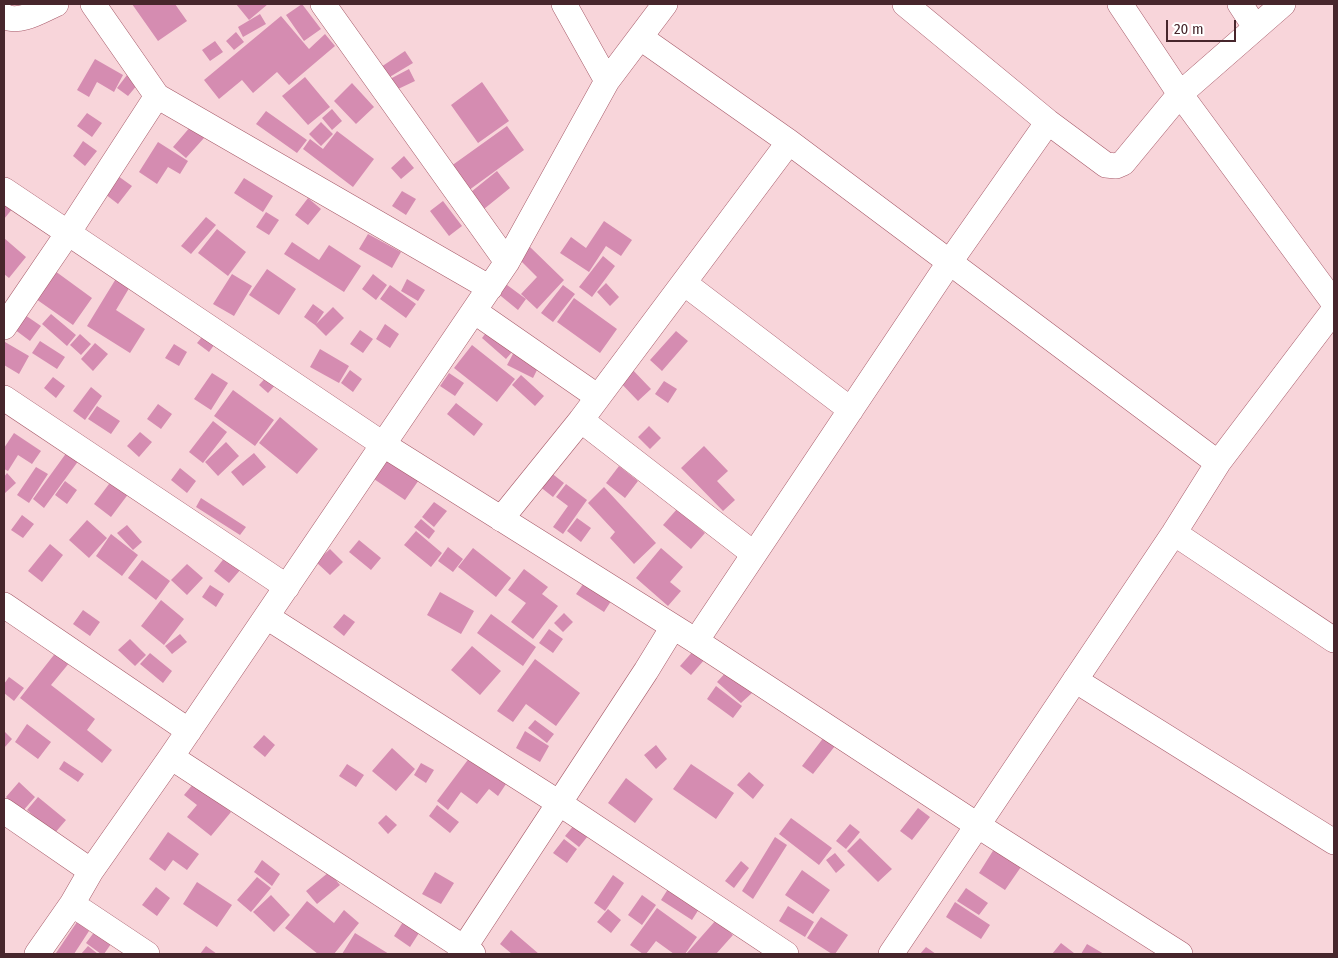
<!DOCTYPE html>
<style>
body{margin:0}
#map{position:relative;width:1338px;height:958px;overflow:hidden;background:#f8d5da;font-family:"Fira Sans Condensed",sans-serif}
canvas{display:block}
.frame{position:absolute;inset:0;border:5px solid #47262c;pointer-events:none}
.scale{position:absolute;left:1166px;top:20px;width:70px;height:22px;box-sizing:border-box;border:2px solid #47262c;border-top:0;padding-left:6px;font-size:15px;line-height:18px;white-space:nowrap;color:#47262c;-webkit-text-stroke:4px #fff;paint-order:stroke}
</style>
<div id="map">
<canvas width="1338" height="958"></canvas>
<div class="frame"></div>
<div class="scale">20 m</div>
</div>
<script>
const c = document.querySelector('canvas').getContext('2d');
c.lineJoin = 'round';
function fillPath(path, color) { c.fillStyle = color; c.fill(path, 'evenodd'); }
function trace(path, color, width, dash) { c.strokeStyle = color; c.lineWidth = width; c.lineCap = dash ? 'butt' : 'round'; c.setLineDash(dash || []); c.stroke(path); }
const building = new Path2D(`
 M132,4H175L187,21L158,41Z
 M236,4H268L249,20Z
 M302,4L321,29L304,41L286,15Z
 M260,14L266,24L243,37L238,27Z
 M281,16L309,49L325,34L335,46L289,85L277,72L253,93L242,80L219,99L204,80Z
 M236,32L244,42L234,50L226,41Z
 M215,41L223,52L210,61L202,50Z
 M405,51L413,63L388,78L381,67Z
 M95,59L123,75L114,92L97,82L89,97L77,90Z
 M409,69L415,81L396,90L390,79Z
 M127,75L138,84L128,96L117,88Z
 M305,77L330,107L308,125L282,96Z
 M482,82L509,121L478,143L451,105Z
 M352,83L374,107L356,124L334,101Z
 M332,109L342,121L332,130L322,118Z
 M266,111L307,140L297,153L256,124Z
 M87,113L102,123L92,137L77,126Z
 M321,122L333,134L321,146L309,134Z
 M191,126L204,138L186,158L173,147Z
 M507,126L524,150L465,193L447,169Z
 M337,131L374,159L353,187L303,149L310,139L323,149Z
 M83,141L97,151L85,166L73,156Z
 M158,142L188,161L180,174L168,167L157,184L139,172Z
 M404,156L414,168L401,179L391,168Z
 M497,171L510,188L479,213L466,196Z
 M118,176L132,186L118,204L105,194Z
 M244,178L273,196L263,212L234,193Z
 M402,191L416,199L406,215L392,206Z
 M308,198L321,209L308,225L295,215Z
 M4,201L13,208L4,219Z
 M443,201L462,226L449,236L430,211Z
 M266,212L279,220L269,235L256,227Z
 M206,217L216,225L191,254L181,246Z
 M604,221L632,240L621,256L606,246L589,272L560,253L571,237L586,248Z
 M217,229L246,252L228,276L198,253Z
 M368,234L401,252L392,268L359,249Z
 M4,238L26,257L9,278L4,274Z
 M292,242L319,260L329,245L361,266L344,292L284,254Z
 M529,246L564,280L537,309L521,294L537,277L518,258Z
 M603,256L615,266L592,297L579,287Z
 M267,269L296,289L279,315L249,295Z
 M55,271L92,298L73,325L36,299Z
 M232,274L252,286L234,316L213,304Z
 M373,274L387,285L376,300L362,289Z
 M117,277L131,285L116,310L145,329L130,353L87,326Z
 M407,279L425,290L418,301L401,291Z
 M503,282L526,299L518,310L496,292Z
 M606,283L619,297L610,306L597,292Z
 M390,285L416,304L406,318L380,299Z
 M563,285L575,294L553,322L541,313Z
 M574,298L617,329L600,353L557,322Z
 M313,304L324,312L316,324L333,307L344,318L326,336L315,325L304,317Z
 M51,314L76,335L67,346L42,324Z
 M25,315L41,326L30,341L14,329Z
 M385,324L399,334L390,348L376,339Z
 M360,330L373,339L363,353L350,344Z
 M488,330L512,352L506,359L482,338Z
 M676,331L688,341L662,371L650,360Z
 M206,332L217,341L209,352L197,343Z
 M80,334L91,344L81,355L70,345Z
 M40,341L65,357L57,369L32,353Z
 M5,342L29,356L19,374L4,365Z
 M95,343L108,354L93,371L81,359Z
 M174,344L187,352L179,366L165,358Z
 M472,345L515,379L497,402L454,368Z
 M320,349L349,366L339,383L310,367Z
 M514,352L540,364L533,378L507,365Z
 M629,366L651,389L638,401L616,378Z
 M350,370L362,379L353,392L341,383Z
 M212,373L228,383L211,410L194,399Z
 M449,373L464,383L455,396L440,386Z
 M269,374L278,382L268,393L259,385Z
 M521,375L544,396L535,406L512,385Z
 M53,377L65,386L56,398L44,388Z
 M664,381L677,389L668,403L655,394Z
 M91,387L102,396L85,420L73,411Z
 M233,390L274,420L255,446L214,416Z
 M456,403L483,424L474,436L447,414Z
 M158,404L172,414L161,429L147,419Z
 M97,406L120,421L111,434L88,419Z
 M280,417L318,449L297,474L259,443Z
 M213,421L227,432L203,463L189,452Z
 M649,426L661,438L650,449L638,437Z
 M140,432L152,442L139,457L127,446Z
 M14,433L41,451L32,464L18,455L8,471L4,469V448Z
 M226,442L239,456L218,476L205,462Z
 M704,446L728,471L717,481L735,500L723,511L681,468Z
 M386,449L423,474L405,500L368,475Z
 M67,452L79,460L44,508L33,499Z
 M254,453L266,467L243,486L231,472Z
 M619,466L638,481L625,498L606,483Z
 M36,467L48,474L29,503L17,495Z
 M180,468L196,481L187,493L171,480Z
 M545,468L564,483L553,497L534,482Z
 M7,473L16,483L5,493L4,492V477Z
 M112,480L129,493L111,517L94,504Z
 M65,481L77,490L67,504L55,495Z
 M566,484L587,500L563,534L553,527L568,506L556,497Z
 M604,487L656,543L634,564L610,538L615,532L588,503Z
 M201,498L246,527L240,535L196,507Z
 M434,502L447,511L434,527L422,517Z
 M677,509L705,533L691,549L663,525Z
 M22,515L34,524L23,538L11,530Z
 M577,518L591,528L581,542L567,531Z
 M421,519L435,531L429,539L414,527Z
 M87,520L107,538L89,558L69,540Z
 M127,525L142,542L133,550L117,533Z
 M416,531L442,553L431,567L404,545Z
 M111,534L138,555L122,576L96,556Z
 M359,540L381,558L371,570L349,552Z
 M50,544L63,555L42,582L28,571Z
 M448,547L463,559L453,572L438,561Z
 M473,548L511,578L496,597L458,567Z
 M661,548L683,567L670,582L681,591L668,606L636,578Z
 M330,549L343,562L330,575L316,562Z
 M226,556L241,569L229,583L214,571Z
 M142,560L170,581L156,600L128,578Z
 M187,564L203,578L187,595L171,580Z
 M524,569L548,587L542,594L558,606L533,639L511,622L526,603L508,590Z
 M586,580L613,598L604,612L576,594Z
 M210,585L224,594L216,607L202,597Z
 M440,592L474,611L461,634L427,615Z
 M161,600L184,619L164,645L141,626Z
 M83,610L100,622L90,636L73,624Z
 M564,613L573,622L563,632L554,623Z
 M344,614L355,622L344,636L333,627Z
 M491,614L536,647L523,666L477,633Z
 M549,629L563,639L553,653L539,643Z
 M180,634L187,642L172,654L165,646Z
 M130,639L146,655L135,666L118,650Z
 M472,646L501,671L480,695L451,670Z
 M694,650L705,659L691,675L680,666Z
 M57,651L70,662L51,685L95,719L87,730L112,750L102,763L20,698Z
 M150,653L172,671L163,683L140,664Z
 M535,659L580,693L556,726L526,704L513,722L497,711Z
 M728,670L752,693L741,703L717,682Z
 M9,677L24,688L14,701L4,693V684Z
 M716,686L742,706L733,718L707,699Z
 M535,720L554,734L547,743L528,728Z
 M27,724L51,742L38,759L15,742Z
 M4,731L12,739L4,748Z
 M525,731L549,746L540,762L516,748Z
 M264,735L275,745L265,757L253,747Z
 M824,737L835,746L813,774L802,766Z
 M656,745L667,759L656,769L644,755Z
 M392,748L415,769L396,791L372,771Z
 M470,757L506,784L498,796L489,789L477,804L461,792L448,810L437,801Z
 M64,761L84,774L78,782L59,769Z
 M421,763L434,770L426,783L414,775Z
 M347,764L364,775L356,787L339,776Z
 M691,764L734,793L716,819L673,789Z
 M749,772L764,785L753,799L737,785Z
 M626,778L653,799L635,823L608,803Z
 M19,782L35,797L22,812L6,797Z
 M194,783L231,812L211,836L187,817L197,805L184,795Z
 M38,797L66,820L54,834L27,810Z
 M437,805L459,822L450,833L429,816Z
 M918,808L930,817L912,840L900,831Z
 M386,815L397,825L388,834L378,823Z
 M791,818L832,848L819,865L779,834Z
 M575,824L588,836L579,847L565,836Z
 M850,824L860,832L846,849L836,841Z
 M168,832L199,854L187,870L173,860L165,871L149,859Z
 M775,837L787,845L753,899L742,891Z
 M860,838L892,869L878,882L847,851Z
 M564,839L577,849L567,863L553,853Z
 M996,846L1023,864L1005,890L979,873Z
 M835,853L845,865L836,873L826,860Z
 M262,860L280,874L272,886L254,872Z
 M741,861L749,868L734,888L725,881Z
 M802,870L830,890L813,914L785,895Z
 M329,872L340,885L317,904L306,891Z
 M435,872L454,883L441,904L422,894Z
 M613,875L624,883L605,911L594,903Z
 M257,877L271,888L251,912L237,900Z
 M197,882L232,905L217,927L183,904Z
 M156,887L170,898L157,916L142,905Z
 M966,888L988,903L979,915L957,901Z
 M668,889L699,909L692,920L661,900Z
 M271,895L290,915L274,932L253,912Z
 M642,895L656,905L642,925L628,915Z
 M307,901L334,923L344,910L359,923L334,954H318L285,928Z
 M955,902L990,925L981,939L946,917Z
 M788,906L814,922L805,937L779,921Z
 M657,908L697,937L685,954H674L656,941L646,954H643L630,945Z
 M608,909L621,920L611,933L597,922Z
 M821,917L848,935L835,954H832L807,938Z
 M716,920L733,935L716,954H686Z
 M77,922L89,931L74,954H57L56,953Z
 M403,922L419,933L410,947L394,936Z
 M511,930L539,954H512L500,944Z
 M95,931L111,944L104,954H101L86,943Z
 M355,933L389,954H342Z
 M1061,943L1074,953L1073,954H1052Z
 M1087,944L1104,954H1081Z
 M88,946L98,954H81Z
 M206,946L217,954H200Z
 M926,947L936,954H920Z`);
const minor = new Path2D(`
 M93,4L157,96L490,288
 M323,4L507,262
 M564,4L607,81
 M905,4L1048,122L1106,165L1116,166L1123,163L1180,94L1283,4
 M1120,4L1180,94L1334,303
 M1240,4L1255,27
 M4,16C19,25 42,10 56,4
 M641,38L789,142L1218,463
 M4,190L384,445L696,641L977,825L1180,954
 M684,283L851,410
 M474,311L598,397
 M4,327L68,233L157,96
 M4,398L287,587
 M581,420L754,554
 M501,519L581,420L789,142
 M1174,533L1334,640
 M4,605L189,731
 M267,617L559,803L786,954
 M696,641L949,263L1048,122
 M1075,680L1334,842
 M171,757L473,954
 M4,811L91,871
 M72,904L147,954
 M37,954L72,904L91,871L171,757L507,262L607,81L665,4
 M460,954L646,671L673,627
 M891,954L1174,533L1218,463L1334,310`);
fillPath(building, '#d58cb1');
trace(minor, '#a65a69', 26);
trace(minor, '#fff', 25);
</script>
